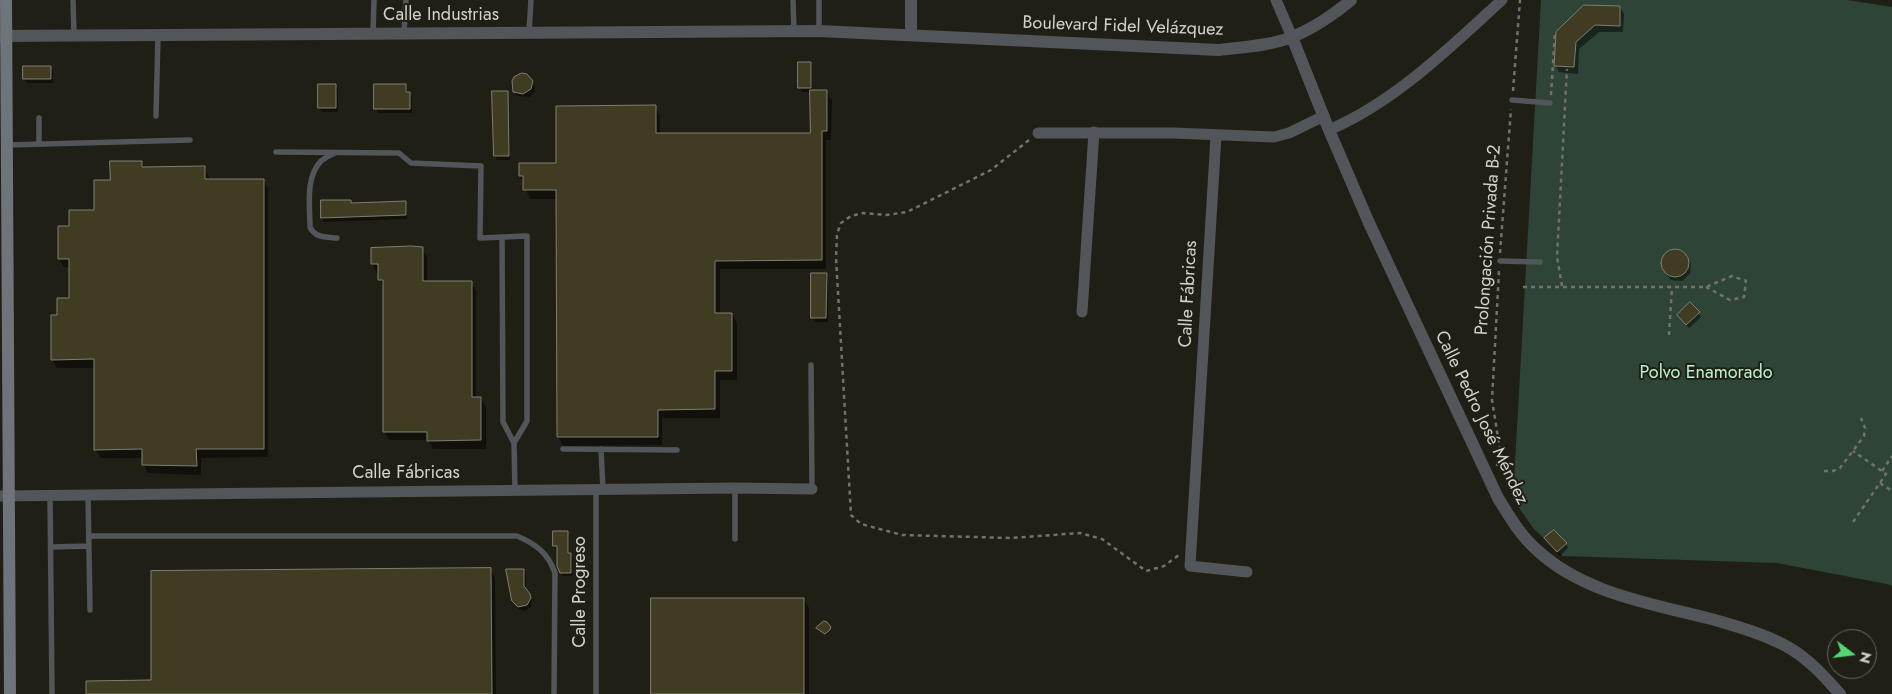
<!DOCTYPE html>
<meta charset="utf-8">
<style>
body{margin:0}
#map{position:relative;width:1892px;height:694px;overflow:hidden;background:#201f16;font-family:Jost,sans-serif}
canvas{display:block}
.north{position:absolute;left:1827px;top:629px;width:50px;height:50px;box-sizing:border-box;background:#201f16;border:1px solid #67665e;border-radius:50%;rotate:105deg;font-size:14px;font-weight:700;line-height:20px;text-align:center;color:#d2d1cb}
.north::after{content:'';display:block;margin:auto;width:18px;height:22px;background:#54d672;clip-path:polygon(50% 0,100% 100%,50% 72%,0 100%)}
</style>
<div id="map">
<canvas width="1892" height="694"></canvas>
<div class="north">N</div>
</div>
<script>
const c = document.querySelector('canvas').getContext('2d');
c.lineJoin = 'round';
function fillPath(path, color) { c.fillStyle = color; c.fill(path, 'evenodd'); }
function trace(path, color, width, dash) { c.strokeStyle = color; c.lineWidth = width; c.lineCap = dash ? 'butt' : 'round'; c.setLineDash(dash || []); c.stroke(path); }
function label(font, color, halo, rows, align = 'center') {
  c.font = font + ' Jost,sans-serif'; c.lineWidth = 4; c.setLineDash([]); c.textBaseline = 'middle'; c.strokeStyle = halo; c.fillStyle = color; for (const [text, x, y, turn = 0] of rows) {
    c.save(); c.translate(x, y); c.rotate((+turn || 0) * Math.PI / 180); c.textAlign = isNaN(turn) ? turn : align; if (halo) c.strokeText(text, 0, 0); c.fillText(text, 0, 0); c.restore();
  }
}
const green = new Path2D(`
 M1541,0H1847L1892,7V586L1887,584L1777,563L1563,556L1533,528L1513,499Z`);
const shadow = new Path2D(`
 M1620,7L1624,14L1623,32H1599L1579,49L1578,74L1559,72L1555,65L1557,33Z
 M810,63L812,67V91H826L832,100L831,140H826V269H720V314H732L737,323V380H720V418H662V445L563,446L558,436L557,199H530L520,176V165H557L655,107L660,116V135L811,134V92H802L799,87Z
 M50,68L53,72V83H27L24,79Z
 M532,81L535,90L530,97L517,96L514,92Z
 M319,85H336L338,90V112H322L319,108Z
 M405,85L408,93L412,97V113H378L376,108Z
 M507,92L509,96L510,160H497L495,156Z
 M142,162L145,168H204L209,177V181L263,180L268,189V457L201,458V475L148,473L143,464V458H101L95,449V368H57L52,359L58,317L70,300V267H64L59,258L70,227L95,211L111,181Z
 M322,201H351L353,205L405,203L407,207V219L324,222L322,218Z
 M422,248L427,257V282H471L476,291V399L481,398L486,407V449H433L428,440H389L384,431V288L380,280L379,273H377L372,264V249Z
 M1670,250H1680L1691,263L1690,274L1682,281L1671,280L1662,269L1663,257Z
 M813,274H826L828,278V322H815L813,318Z
 M1698,313L1701,317L1689,328L1681,319Z
 M567,532L569,536V555L573,558L572,576H563L561,573L559,549H556L554,546Z
 M1546,539L1566,544L1568,548L1560,556Z
 M490,569L495,578L496,694H87L153,681Z
 M524,570L526,575V590L532,599L531,607L525,611L518,609L513,601Z
 M804,599L809,608V694H652Z
 M827,623L831,630L827,635L818,629Z`);
const building = new Path2D(`
 M1584,5L1620,6V26L1595,25L1576,42L1574,67L1554,66L1556,32Z
 M798,62H811V88H798Z
 M23,66H51V79H23Z
 M522,73L527,74L533,81L531,89L523,94L513,92L512,81L514,77Z
 M318,84H336V108H318Z
 M374,84H406V92H410V109H374Z
 M810,90H827V131H822V260L715,261V313H732V371H715V409L658,410V437H557L556,190H523V176H519V163H556V106L656,105V133H810Z
 M492,91H508L509,156H494Z
 M110,161H142V167L205,166V179H264V449H196L197,466L142,465V449L94,450V359L51,360V315H57V298H69V259H58V226H69V210H94V180H110Z
 M321,200H351V203L406,201V215L321,218Z
 M411,246L423,247V281H472V397H481V440L427,441V432H383V280H378V264H371V248Z
 M1661 263a14 14 0 1 1 28 0a14 14 0 1 1-28 0Z
 M811,273H827L826,318H811Z
 M1690,302L1700,312L1686,325L1677,315Z
 M1554,530L1567,543L1557,552L1544,538Z
 M553,531H568V553H571V573H560L557,566V546H553Z
 M491,568L492,694H86V681L151,680V571Z
 M506,569H524V586L530,594L531,598L527,605L518,607L512,601Z
 M651,598H804V694H651Z
 M824,621L827,622L831,627L830,630L825,634L816,628Z`);
const path = new Path2D(`
 M1513,91L1520,0
 M1551,95L1555,32
 M1029,140L991,170L907,212L886,215L863,213L851,216L841,223L837,234L836,258L851,515L861,524L902,535L1011,538L1080,533L1102,539L1146,571L1164,566L1179,555
 M1500,253L1511,109
 M1562,286L1557,257L1567,69
 M1523,287H1706L1732,276L1746,281L1744,297L1730,300L1706,287
 M1669,335L1672,287
 M1497,466L1500,450L1492,400L1499,271
 M1824,471H1833L1840,468L1864,436L1865,428L1861,418
 M1882,471L1892,456
 M1880,483L1892,491
 M1853,522L1886,474L1853,451`);
const service = new Path2D(`
 M73,0L74,35
 M793,0L794,32
 M819,0V30
 M529,32L531,0
 M404,33L406,0
 M373,34L374,0
 M1512,100L1550,103
 M156,116L158,35
 M39,118V144
 M8,145L190,140
 M276,152L399,153L411,163L481,166L480,238L527,236V421L514,443L515,490
 M335,153C330,155 325,158 321,161C305,177 310,207 310,227C315,238 326,237 337,238
 M502,237L503,422L514,443
 M1500,261L1540,262
 M811,365L812,489
 M563,449L677,450
 M601,449L603,489
 M735,488V539
 M596,490V694
 M50,494L52,694
 M88,494L90,610
 M89,536H517C536,544 548,553 555,573L554,694
 M51,547L89,546`);
const minor = new Path2D(`
 M1276,0L1292,37
 M1329,130C1395,102 1449,48 1502,0
 M1038,133H1173L1274,137L1289,133L1324,116
 M1216,136L1190,566L1247,572
 M1082,312L1094,132
 M0,496L735,488L812,489`);
const tertiary = new Path2D(`
 M911,0V35
 M0,36L819,31L1219,50C1243,47 1269,46 1292,37C1312,29 1335,14 1351,0
 M1292,37L1329,130L1369,223L1498,498C1509,516 1520,535 1537,550C1584,594 1654,604 1715,620C1739,627 1764,634 1786,646C1808,658 1824,676 1840,694`);
const secondary = new Path2D(`
 M6,0L10,694`);
const streetNames = [
 ["Calle Industrias",441,16],
 ["Boulevard Fidel Velázquez",1123,27,2],
 ["Prolongación Privada B-2",1489,240,-86],
 ["Calle Fábricas",1189,294,-87],
 ["Calle Pedro José Méndez",1481,418,64],
 ["Calle Fábricas",406,474],
 ["Calle Progreso",581,592,-90]
];
const parkNames = [
 ["Polvo Enamorado",1706,374]
];
fillPath(green, '#2e4437');
fillPath(shadow, '#0007');
fillPath(building, '#403c21');
trace(building, '#807e74', 1);
trace(path, '#73726a', 2.5, [4, 4]);
trace(service, '#525559', 5.5);
trace(minor, '#525559', 11);
trace(tertiary, '#525559', 12);
trace(secondary, '#6f747a', 12);
label('18px', '#d2d1cb', '#201f16', streetNames);
label('18px', '#baf1d0', '#201f16', parkNames);
</script>
